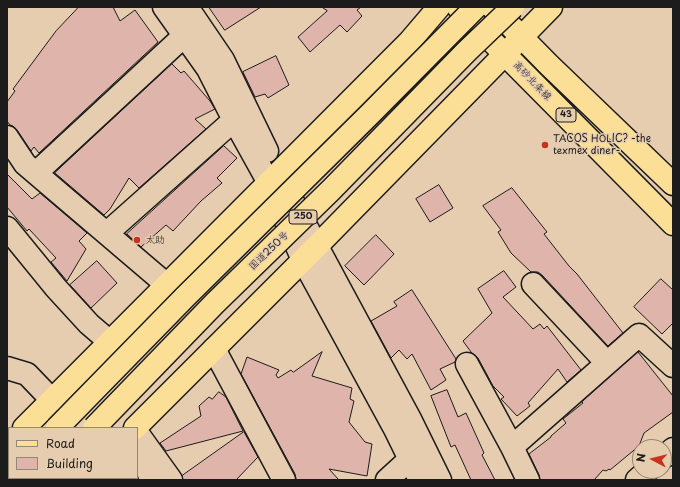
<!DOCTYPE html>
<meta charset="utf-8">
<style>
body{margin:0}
#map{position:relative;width:680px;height:487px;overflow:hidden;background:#e7cdaf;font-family:"Playpen Sans",sans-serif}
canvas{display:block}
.frame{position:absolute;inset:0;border:8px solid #1c1c1c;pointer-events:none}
.legend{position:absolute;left:8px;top:427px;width:130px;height:52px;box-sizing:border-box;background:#e7cdaf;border:1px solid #968674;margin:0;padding:5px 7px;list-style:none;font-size:12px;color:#1c1c1c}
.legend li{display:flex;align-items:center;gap:8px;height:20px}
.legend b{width:20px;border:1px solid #968674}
.north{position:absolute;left:632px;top:439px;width:40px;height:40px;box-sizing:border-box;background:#e7cdaf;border:1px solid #968674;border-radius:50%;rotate:277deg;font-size:11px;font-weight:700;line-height:16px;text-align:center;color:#1c1c1c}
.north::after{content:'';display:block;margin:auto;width:14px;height:18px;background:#c8321e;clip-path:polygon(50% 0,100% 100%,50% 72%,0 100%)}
</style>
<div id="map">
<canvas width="680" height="487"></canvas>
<div class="frame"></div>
<ul class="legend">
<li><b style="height:5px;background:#fbdf96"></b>Road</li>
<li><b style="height:11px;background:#deb4ab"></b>Building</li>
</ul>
<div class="north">N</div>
</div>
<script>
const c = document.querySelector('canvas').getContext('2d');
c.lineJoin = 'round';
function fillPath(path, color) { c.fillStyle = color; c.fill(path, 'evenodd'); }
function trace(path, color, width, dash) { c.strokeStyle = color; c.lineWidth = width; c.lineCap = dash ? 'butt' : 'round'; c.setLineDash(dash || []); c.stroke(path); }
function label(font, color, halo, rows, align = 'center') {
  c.font = font + ' "Playpen Sans","Klee One",sans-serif'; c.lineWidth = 3; c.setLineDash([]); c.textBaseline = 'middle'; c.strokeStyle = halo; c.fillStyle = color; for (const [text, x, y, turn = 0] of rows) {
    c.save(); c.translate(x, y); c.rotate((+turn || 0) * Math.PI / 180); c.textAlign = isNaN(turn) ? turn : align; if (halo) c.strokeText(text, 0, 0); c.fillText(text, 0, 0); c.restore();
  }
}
const building = new Path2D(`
 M79,7H113L120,21L135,10L158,42L39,153L34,147L31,151L17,130L13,126L10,125L7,121V102L15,91L13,89L56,31Z
 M209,7H261L225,30Z
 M322,7H361L357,10L362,16L347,32L340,25L310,52L298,37L327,11Z
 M276,56L289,85L268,98L265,94L255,97L243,72Z
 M172,64L181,73L184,71L210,101L215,109L195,119L206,129L139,188L129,178L110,209L104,215L55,173Z
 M224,146L237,158L217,178L222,183L201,201L173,231L166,225L141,247L127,234Z
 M7,174L32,199L40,193L87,233L79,241L86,249L67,281L51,262L56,258L29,229L27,231L7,207Z
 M439,185L453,208L430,222L416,199Z
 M512,188L547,232L544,234L569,266L577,274L623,333L608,346L542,275L538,272H531L511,253L498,232L501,230L483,206Z
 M376,235L394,254L364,285L345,266Z
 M97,261L117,283L91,308L70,285Z
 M504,271L516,287L503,297L533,329L540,324L544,329L547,326L581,370L567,382L558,369L528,403L530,406L517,416L501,399L504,397L493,386L478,358L471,352L463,341L492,313L478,289Z
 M661,279L673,290V323L662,334L634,307Z
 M412,290L456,359L455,362L440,369L446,380L431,390L412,354L407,359L399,350L391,358L371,321L397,306L394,302Z
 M322,352L312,376L352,388L350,399L354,401L349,422L365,442L372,444L367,476L329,469L339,480H296L295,474L241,374L247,357L279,370L276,375L278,378L291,370L293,372Z
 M638,352L673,396V412L644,433L639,446L610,470L609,469L606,471L603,470L594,480H540L539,475L529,454L551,437V436L566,423L563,419L583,403L582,402Z
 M447,390L458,417L466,413L484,453L482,455L495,480H471L455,445L451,447L431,396Z
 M219,392L226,397L243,431L166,451L160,443L201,416L199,406L209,397L212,399Z
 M244,432L258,457L236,480H183L182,476Z`);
const street = new Path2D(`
 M164,7L208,69L234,120L269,183L303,260L395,429L420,480
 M187,7L223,60L267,151
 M7,137L25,164L167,285
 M36,173L185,35
 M293,202L411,421L440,480
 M7,228L56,288L89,324L110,342
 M107,233L234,120
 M533,284L607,363
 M214,349L284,480
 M467,364L512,447
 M7,368L27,374L52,400
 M138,434L171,480
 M664,457L673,449
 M387,480L410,459
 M528,480L512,447L639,335L673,366
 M637,480L647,471`);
const secondary = new Path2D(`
 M137,437L151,480`);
const primary = new Path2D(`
 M458,7L673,224
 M492,7L549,65L673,184`);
const highway = new Path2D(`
 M24,428L410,41L439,7
 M135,428L316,247L551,7
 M7,445L9,443
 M7,479L9,477
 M42,480L44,478
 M82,480L84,478`);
const highwayBridge = new Path2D(`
 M57,428L185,297L370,114L476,7
 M94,428L215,303L331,190L467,51L513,7`);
const markers = [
 [545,145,4,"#c8321e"],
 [137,240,4,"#c8321e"]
];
const shields = [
 [566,115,20],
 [303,217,28]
];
const shieldNames = [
 ["43",566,115],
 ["250",303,217]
];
const streetNames = [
 ["高砂北条線",532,81,46],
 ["国道250号",269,251,-44]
];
const poiNames = [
 ["TACOS HOLIC? -the",553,139],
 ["texmex diner-",553,151],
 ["太助",145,240]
];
fillPath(building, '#deb4ab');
trace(building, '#1c1c1c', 1);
trace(street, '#1c1c1c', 25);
trace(secondary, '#1c1c1c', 25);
trace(primary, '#1c1c1c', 25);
trace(highway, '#1c1c1c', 25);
trace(street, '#e7cdaf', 22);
trace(secondary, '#e7cdaf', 22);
trace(primary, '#fbdf96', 22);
trace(highway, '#fbdf96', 22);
trace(highwayBridge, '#1c1c1c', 25, []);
trace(highwayBridge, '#fbdf96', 22);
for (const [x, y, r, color] of markers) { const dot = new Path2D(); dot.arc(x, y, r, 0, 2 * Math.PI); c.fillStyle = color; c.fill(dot); trace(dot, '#e7cdaf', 1.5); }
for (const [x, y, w] of shields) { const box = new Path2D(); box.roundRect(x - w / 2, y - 7, w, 14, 3); c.fillStyle = '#e7cdaf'; c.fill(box); trace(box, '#1c1c1c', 1); }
label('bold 9px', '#1c1c1c', null, shieldNames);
label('10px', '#1c1c1c', '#e7cdaf', streetNames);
label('10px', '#1c1c1c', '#e7cdaf', poiNames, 'left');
</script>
